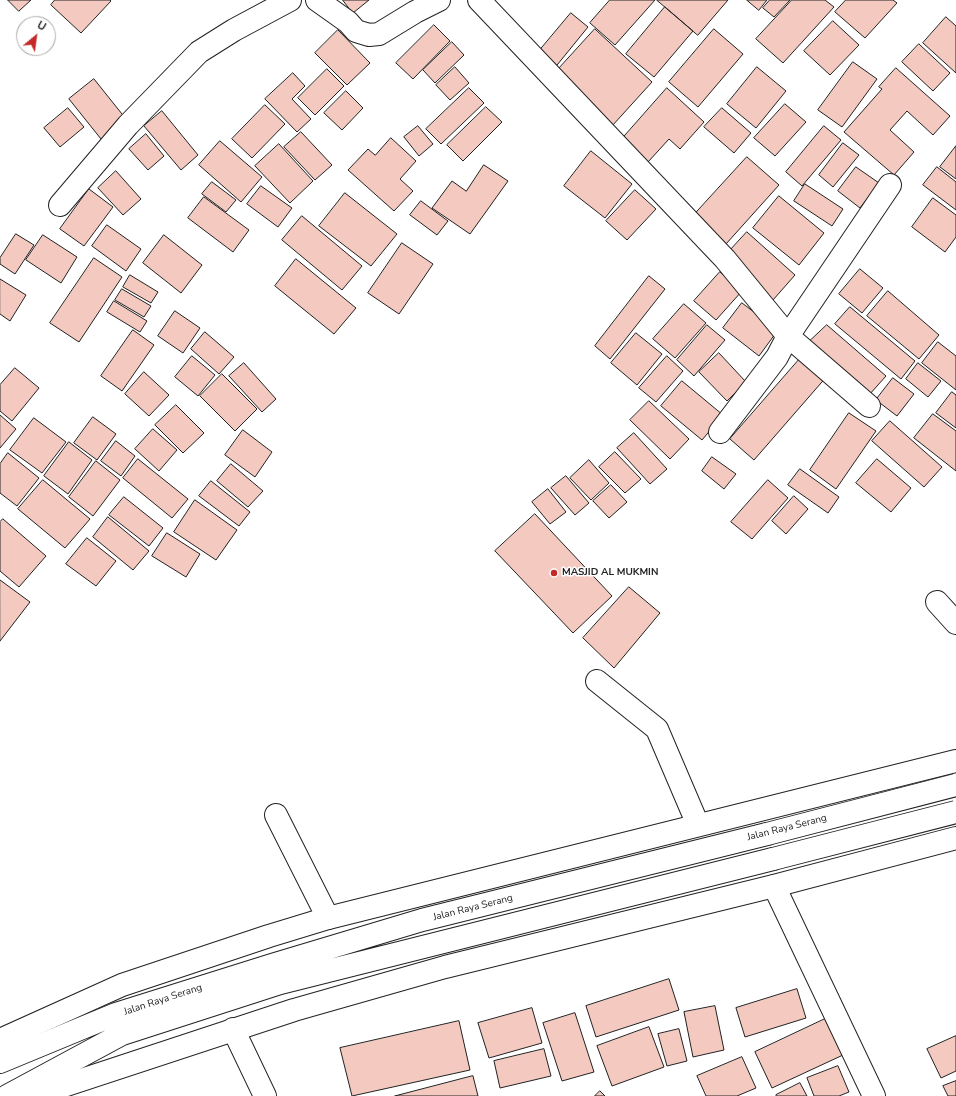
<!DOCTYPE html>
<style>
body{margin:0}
#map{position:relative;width:956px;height:1096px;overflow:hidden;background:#fff;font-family:"Nunito Sans",sans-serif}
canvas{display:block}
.north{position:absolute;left:16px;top:16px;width:40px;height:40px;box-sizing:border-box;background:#fff;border:1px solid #a7a7a7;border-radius:50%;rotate:29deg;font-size:11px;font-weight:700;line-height:16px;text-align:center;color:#222}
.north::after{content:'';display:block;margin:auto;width:14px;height:18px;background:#c62828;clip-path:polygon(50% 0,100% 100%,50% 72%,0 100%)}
</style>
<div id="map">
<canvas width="956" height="1096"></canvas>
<div class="north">U</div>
</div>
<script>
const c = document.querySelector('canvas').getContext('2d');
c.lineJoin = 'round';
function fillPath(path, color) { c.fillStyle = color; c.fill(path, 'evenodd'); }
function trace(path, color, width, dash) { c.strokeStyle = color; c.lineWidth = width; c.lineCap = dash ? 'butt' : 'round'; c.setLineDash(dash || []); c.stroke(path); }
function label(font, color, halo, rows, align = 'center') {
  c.font = font + ' "Nunito Sans",sans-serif'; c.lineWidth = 3; c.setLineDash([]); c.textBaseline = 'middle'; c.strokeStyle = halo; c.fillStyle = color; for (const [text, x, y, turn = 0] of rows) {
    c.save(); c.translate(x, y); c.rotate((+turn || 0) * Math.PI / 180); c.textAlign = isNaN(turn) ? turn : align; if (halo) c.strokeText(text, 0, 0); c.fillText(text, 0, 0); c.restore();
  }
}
const building = new Path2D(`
 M8,0H31L19,11Z
 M55,0H110L111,1L81,33L51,5Z
 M343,0H369L353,13Z
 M610,0H655L615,45L590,23Z
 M657,0H728L698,35Z
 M747,0H767L759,10Z
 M770,0H790L774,17L763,8Z
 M792,0H825L834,7L783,63L756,39Z
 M846,0H893L897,3L865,38L835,12Z
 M665,7L693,31L654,77L626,54Z
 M571,13L588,27L553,70L535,56Z
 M946,17L956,26V73L923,43Z
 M833,21L859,45L830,75L804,51Z
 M434,25L450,41L413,79L396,63Z
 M595,29L652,82L612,126L554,74Z
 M714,29L743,54L698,107L669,82Z
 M338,30L370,63L347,85L315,53Z
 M452,42L464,55L435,83L423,70Z
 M919,44L950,73L933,91L902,62Z
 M853,62L877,79L842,127L818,110Z
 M455,67L469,83L450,100L436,85Z
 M757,67L786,91L756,128L727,104Z
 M896,68L950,116L933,135L907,111L890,130L914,152L894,175L844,132L882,89L879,87Z
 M327,69L344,86L315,115L298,98Z
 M293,73L305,86L292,99L311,119L297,132L265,99Z
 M94,79L126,119L101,139L69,99Z
 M469,88L484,103L441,144L426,129Z
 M667,88L704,122L680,149L669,139L648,162L622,139Z
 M346,91L363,108L342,130L324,113Z
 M785,104L806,122L775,156L754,138Z
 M265,105L285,124L252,158L232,139Z
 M486,107L502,122L463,161L447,145Z
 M68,108L84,127L60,147L44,128Z
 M722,108L751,133L734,153L704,127Z
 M162,111L198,155L181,170L144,126Z
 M418,126L433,144L419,156L404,137Z
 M824,126L841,140L802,186L786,172Z
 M301,132L332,165L315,180L284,147Z
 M146,134L164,156L148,170L129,149Z
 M391,138L416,161L400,179L413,191L394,211L348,170L368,149L375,155Z
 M220,141L262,177L241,202L199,165Z
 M843,143L859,155L833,187L819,175Z
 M279,144L313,181L290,203L255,166Z
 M956,146V179L940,167Z
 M591,151L632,184L605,218L564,186Z
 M747,157L779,185L726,244L694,215Z
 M484,165L508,181L470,234L432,208L452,181L466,191Z
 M856,167L879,183L860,208L838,191Z
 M937,167L956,182V210L923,185Z
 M116,171L141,199L123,215L98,188Z
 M212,182L236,200L226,212L202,194Z
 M805,184L843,209L832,226L794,201Z
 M261,186L292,208L278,227L247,204Z
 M89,189L113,207L84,246L60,229Z
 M635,190L656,209L627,240L606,221Z
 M345,193L397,234L371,266L319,226Z
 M779,196L824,233L799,265L753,228Z
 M204,197L249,230L233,252L188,218Z
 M933,198L956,215V237L945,252L912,227Z
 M421,201L448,221L437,235L410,215Z
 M302,216L362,266L342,290L282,240Z
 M107,225L141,249L126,271L92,246Z
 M747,232L795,275L773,300L725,256Z
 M16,234L34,245L15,274L0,264V258Z
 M43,235L77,257L61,283L26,260Z
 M164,235L202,265L181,293L143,263Z
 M402,243L433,264L399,314L368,293Z
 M94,258L122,277L79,342L50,323Z
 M296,259L356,308L334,334L275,286Z
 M860,269L883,288L862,313L839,294Z
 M720,272L742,291L716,320L694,301Z
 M130,275L158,292L151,303L123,287Z
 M649,276L665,289L610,359L595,346Z
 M0,279L26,295L10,321L0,314Z
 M122,289L151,306L144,317L115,300Z
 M888,291L939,335L919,359L867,316Z
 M114,301L147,321L140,332L107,312Z
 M742,303L778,330L759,356L723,328Z
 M684,304L706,323L675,358L653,339Z
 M850,307L915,361L901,379L835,324Z
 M175,311L200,328L183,353L158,336Z
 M707,325L725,340L694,376L677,360Z
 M827,325L886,376L869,395L810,341Z
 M133,330L154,345L122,391L101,376Z
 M205,332L234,357L219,374L191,349Z
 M636,333L662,354L637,385L611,363Z
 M938,342L956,356V390L922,363Z
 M719,353L746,382L727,401L699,372Z
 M804,354L828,375L754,460L730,439Z
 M192,356L215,375L198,396L175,377Z
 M667,356L683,371L656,402L639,388Z
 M244,363L276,399L262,412L229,376Z
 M918,363L941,381L928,397L906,379Z
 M15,368L39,388L12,421L0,411V385Z
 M144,372L169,395L149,416L125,394Z
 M222,374L257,409L235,431L200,396Z
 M893,378L914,394L897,416L876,400Z
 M682,381L723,415L702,440L661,406Z
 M952,392L956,395V428L936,413Z
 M649,401L689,439L670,459L630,420Z
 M176,405L204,433L183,453L155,425Z
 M849,413L876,431L836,489L810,470Z
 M933,414L956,431V471L914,438Z
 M0,415L16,429L0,448Z
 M93,417L116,434L97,460L74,443Z
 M34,418L66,442L42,473L10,450Z
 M890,421L942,467L924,487L872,441Z
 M153,429L177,450L159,471L135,449Z
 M243,430L272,452L255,477L225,455Z
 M634,433L667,469L650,484L617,448Z
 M116,441L135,456L121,476L101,461Z
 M69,442L92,460L68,494L44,476Z
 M615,452L641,479L625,493L599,467Z
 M8,453L39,478L17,506L0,493V464Z
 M712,457L736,474L724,489L702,471Z
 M138,459L188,499L172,518L123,478Z
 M877,459L911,488L891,512L856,483Z
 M589,460L609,483L591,500L570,478Z
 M96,461L120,480L93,516L69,497Z
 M231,464L263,491L248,507L217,481Z
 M800,469L839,497L828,513L788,485Z
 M566,476L589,503L575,515L551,488Z
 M43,480L90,519L65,548L18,509Z
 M768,480L788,498L752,539L731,522Z
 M211,481L250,512L239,526L199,496Z
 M611,485L627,502L609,518L593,501Z
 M548,489L566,512L550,524L532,502Z
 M794,496L808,509L786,534L772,521Z
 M124,497L163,528L149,546L109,515Z
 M195,500L237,530L216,560L174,532Z
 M535,514L612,596L573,633L495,551Z
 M108,517L149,551L133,570L93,537Z
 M3,519L46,556L19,587L0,571V522Z
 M167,533L200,554L186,577L152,556Z
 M87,538L116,561L96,586L66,564Z
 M0,580L30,602L0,641Z
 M629,587L660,613L614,668L583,638Z
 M669,979L679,1010L596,1037L586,1006Z
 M797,989L806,1018L745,1037L736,1008Z
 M715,1006L724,1050L693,1057L684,1012Z
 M532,1008L542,1043L489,1058L478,1023Z
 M575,1013L594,1072L562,1081L543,1023Z
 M825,1019L843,1055L772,1088L755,1052Z
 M459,1021L470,1070L352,1096L340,1048Z
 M649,1027L664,1067L612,1086L597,1046Z
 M679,1029L687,1061L667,1066L658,1034Z
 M956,1036V1071L941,1078L927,1049Z
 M544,1049L551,1076L500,1088L494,1061Z
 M742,1057L756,1088L737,1096H706L697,1076Z
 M838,1066L849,1092L839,1096H814L807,1078Z
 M473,1076L478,1096H395Z
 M956,1081V1096H948L943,1086Z
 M800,1083L807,1096H776V1095Z
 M600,1091L605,1096H595Z`);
const minor = new Path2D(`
 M317,0L348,22L356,31L369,35L379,34L415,12L439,0
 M479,0L725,259L788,336L777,357L720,432
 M60,205L128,125L199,52L234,30L290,0
 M869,406L788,336L890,185
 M937,602L956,623
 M597,681L657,729L698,825
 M276,815L328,918
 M774,886L874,1096
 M233,1029L265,1096`);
const secondary = new Path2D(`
 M0,1040L122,985L269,936L328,918L956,761
 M33,1096L294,1010L445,967L774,886L956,838`);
const trunk = new Path2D(`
 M0,1062L116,1014L272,965L422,920L767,834
 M7,1096L122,1034L280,983L773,859`);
const trunkBridge = new Path2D(`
 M767,834L956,785
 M773,859L956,812`);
const markers = [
 [554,573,4,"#c62828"]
];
const poiNames = [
 ["MASJID AL MUKMIN",562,573]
];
const streetNames = [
 ["Jalan Raya Serang",787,828,-14],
 ["Jalan Raya Serang",473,908,-14],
 ["Jalan Raya Serang",163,1000,-18]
];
fillPath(building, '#f3c9c0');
trace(building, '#222', 1);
trace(minor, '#222', 24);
trace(secondary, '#222', 24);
trace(trunk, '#222', 24);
trace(minor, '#fff', 22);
trace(secondary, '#fff', 22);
trace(trunk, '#fff', 22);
trace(trunkBridge, '#222', 24, []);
trace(trunkBridge, '#fff', 22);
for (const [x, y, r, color] of markers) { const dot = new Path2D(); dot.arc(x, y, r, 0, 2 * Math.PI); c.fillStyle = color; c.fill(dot); trace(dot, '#fff', 1.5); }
label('bold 10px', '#222', '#fff', poiNames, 'left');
label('10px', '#222', '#fff', streetNames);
</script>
